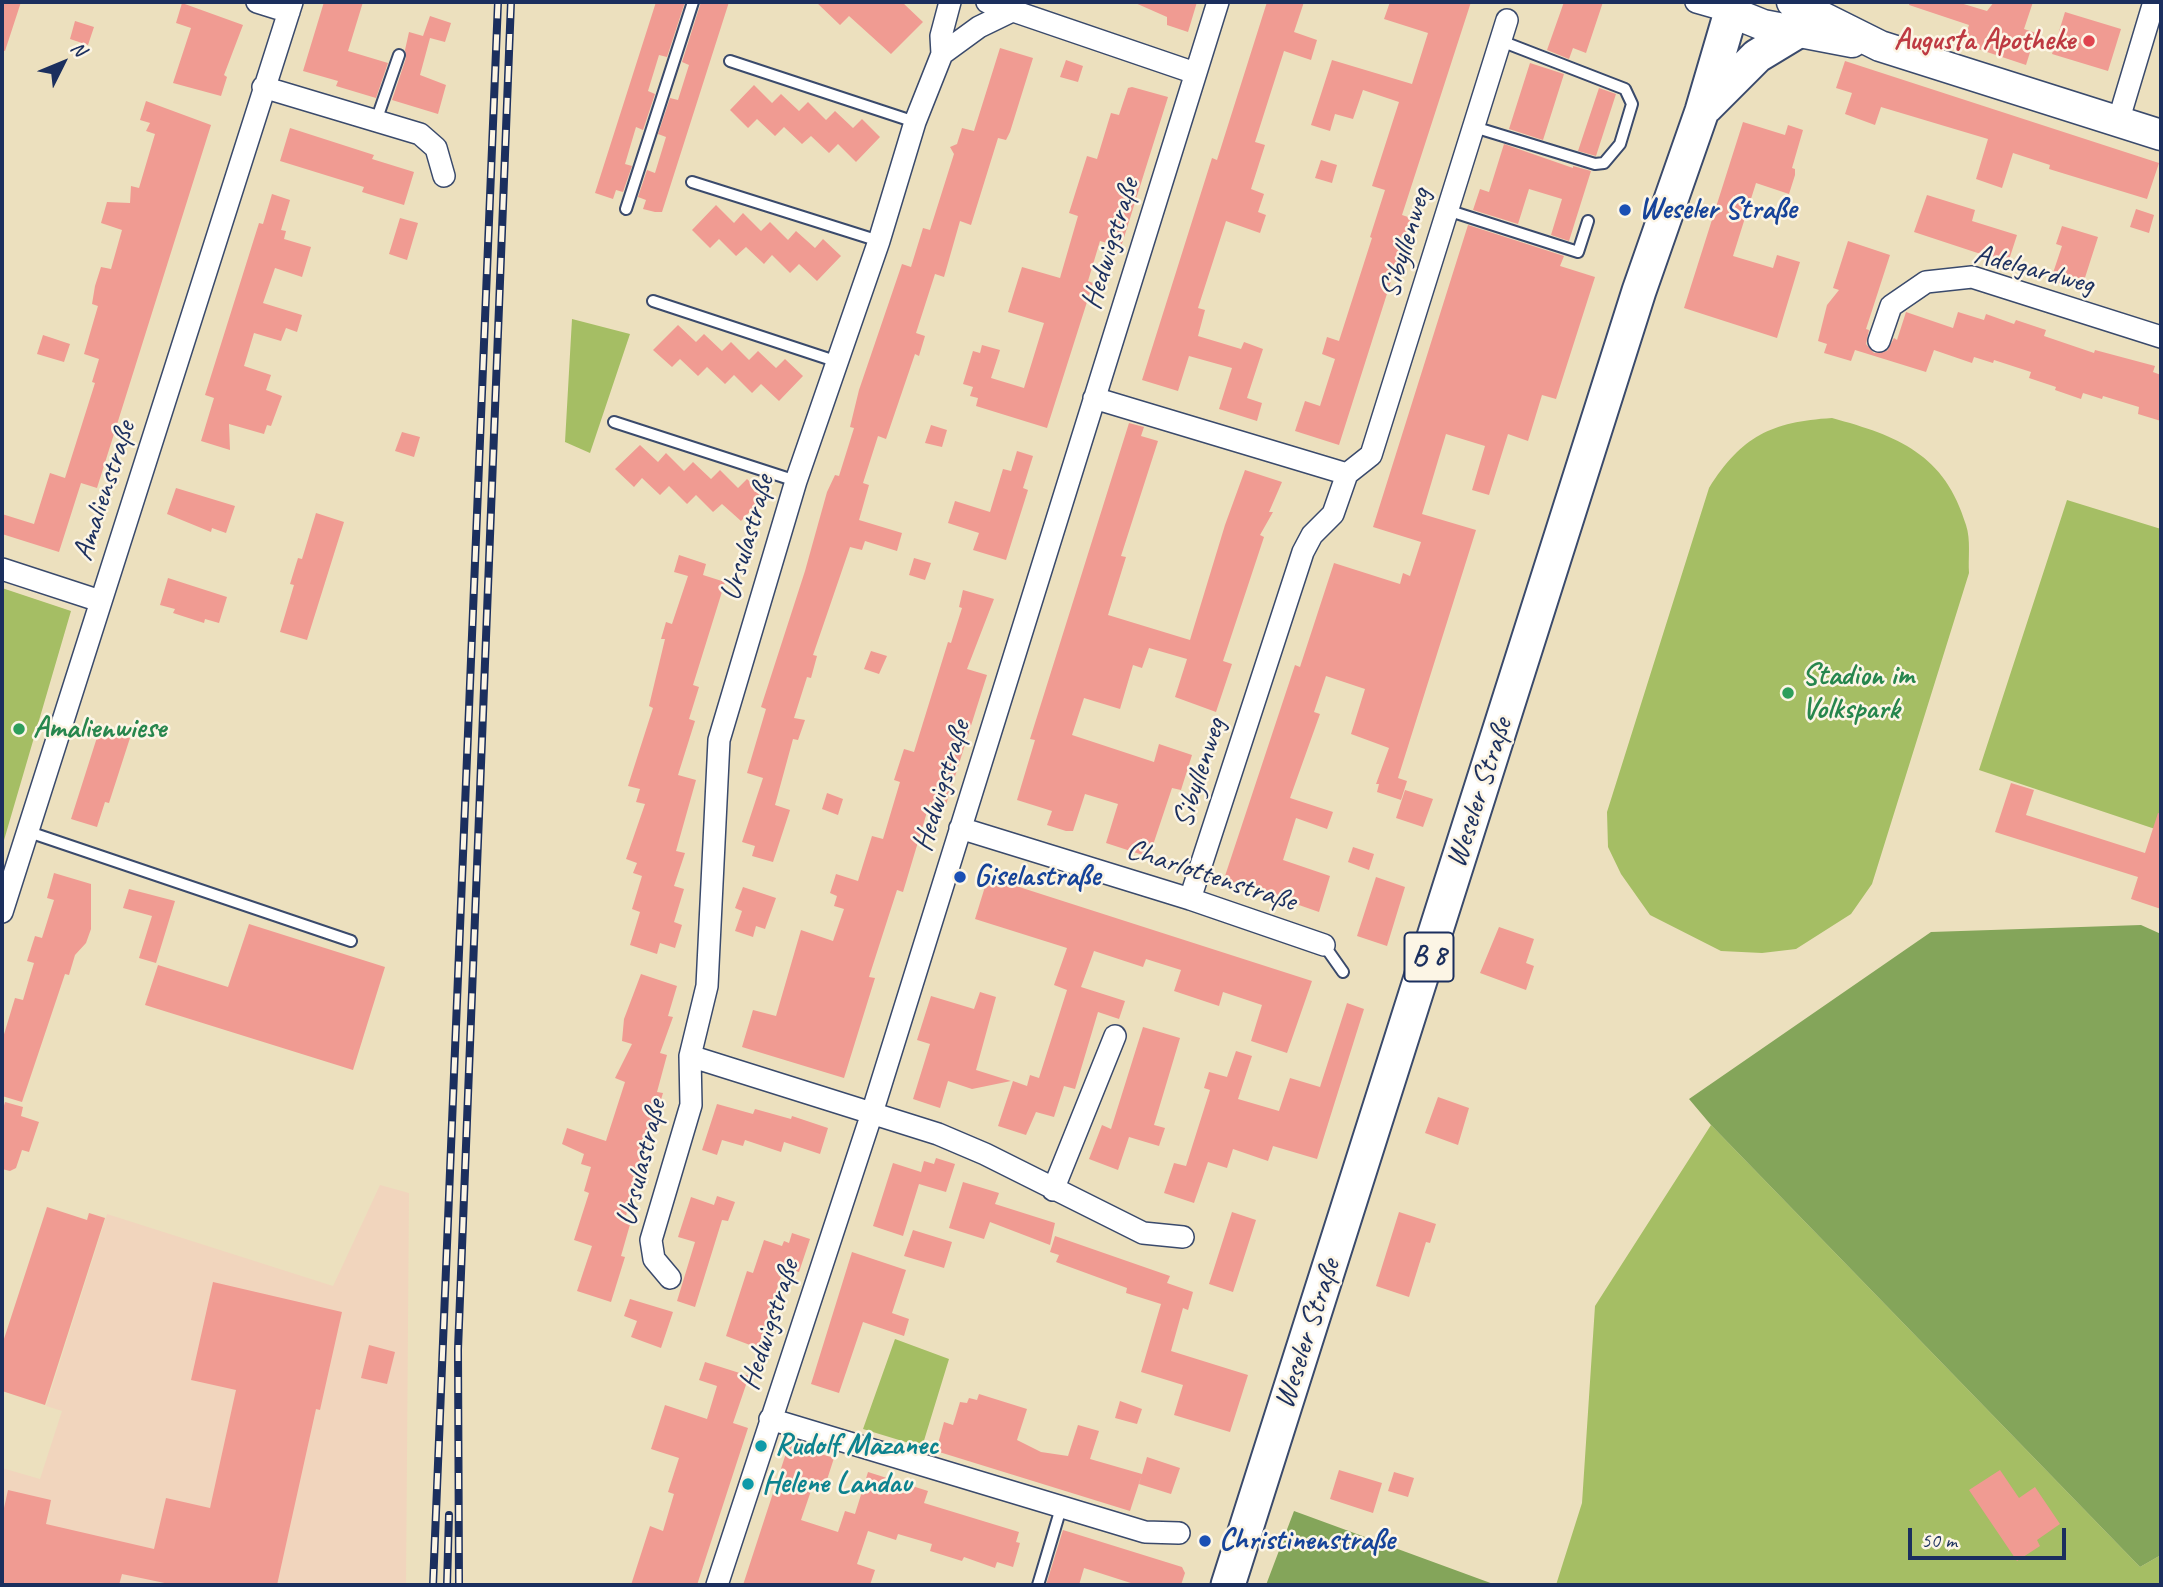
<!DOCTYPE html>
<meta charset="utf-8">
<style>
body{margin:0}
#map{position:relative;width:2163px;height:1587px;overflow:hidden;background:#ece0be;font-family:Caveat,sans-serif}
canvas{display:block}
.frame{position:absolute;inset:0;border:4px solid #1b2f5e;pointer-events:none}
.north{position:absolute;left:28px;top:28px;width:70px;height:70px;-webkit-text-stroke:5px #fcf5e5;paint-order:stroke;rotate:47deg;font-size:19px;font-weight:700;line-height:28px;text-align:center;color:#1b2f5e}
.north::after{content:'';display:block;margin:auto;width:24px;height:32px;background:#1b2f5e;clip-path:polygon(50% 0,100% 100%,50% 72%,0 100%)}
.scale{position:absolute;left:1908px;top:1528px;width:158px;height:32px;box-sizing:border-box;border:4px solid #1b2f5e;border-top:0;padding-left:9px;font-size:21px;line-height:24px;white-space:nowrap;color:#1b2f5e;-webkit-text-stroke:5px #fcf5e5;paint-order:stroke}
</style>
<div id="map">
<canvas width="2163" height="1587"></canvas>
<div class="frame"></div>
<div class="north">N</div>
<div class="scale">50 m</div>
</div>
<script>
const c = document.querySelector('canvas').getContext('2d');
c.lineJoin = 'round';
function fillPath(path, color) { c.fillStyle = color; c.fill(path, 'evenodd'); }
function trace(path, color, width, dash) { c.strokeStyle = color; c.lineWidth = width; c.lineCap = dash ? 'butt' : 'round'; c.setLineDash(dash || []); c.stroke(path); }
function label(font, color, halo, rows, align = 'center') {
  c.font = font + ' Caveat,sans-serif'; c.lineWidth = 5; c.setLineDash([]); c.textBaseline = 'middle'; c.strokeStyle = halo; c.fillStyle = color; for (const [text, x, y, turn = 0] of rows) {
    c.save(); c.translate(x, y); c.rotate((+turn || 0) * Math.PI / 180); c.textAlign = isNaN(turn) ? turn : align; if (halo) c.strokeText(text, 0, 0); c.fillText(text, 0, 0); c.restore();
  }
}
const built = new Path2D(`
 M380,1185L409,1193L406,1585H2V1468L40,1479L62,1411L46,1406L107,1214L333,1286Z`);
const green = new Path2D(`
 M572,319L630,334L590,453L565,442Z
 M1832,418C1898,436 1945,454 1966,525C1971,540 1968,558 1969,573L1872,884L1851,914L1796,949L1762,953L1721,951L1650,915L1621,874L1608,847L1607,812L1709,488C1742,436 1771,422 1832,418Z
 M2067,500L2161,529V831L1979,770Z
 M2,588L71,611L2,847Z
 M1711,1125L2140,1567L2161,1555V1585H1556L1582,1503L1595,1306Z
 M895,1339L949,1359L922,1447L863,1429Z`);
const forest = new Path2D(`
 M2141,925L2161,934V1555L2140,1567L1711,1125L1689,1099L1931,932Z
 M1294,1511L1305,1515L1496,1585H1266Z`);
const building = new Path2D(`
 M2,2H21L5,51L2,50Z
 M324,2H363L348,51L388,63L376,98L336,86L338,81L303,71Z
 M656,2H685L667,57L659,55L648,91L655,94L643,130L636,127L625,164L632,166L623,192L616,190L613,199L595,193Z
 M701,2H729L662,212H655L643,209L646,200L638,197L647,170L655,173L666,137L658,134L670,98L678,100L689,65L682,62Z
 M816,2H902L923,22L891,54L849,16L840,25Z
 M1133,2H1197L1188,32L1167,25V17Z
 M1267,2H1304L1294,32L1317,40L1311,60L1284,51L1255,142L1265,145L1251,189L1264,194L1258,212L1266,215L1260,233L1226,221L1198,308L1205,310L1198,336L1241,349L1244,342L1263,349L1247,398L1262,403L1257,421L1219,409L1232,368L1189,356L1178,391L1142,380L1212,158L1217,160Z
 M1390,2H1471L1402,215L1411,218L1339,445L1295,431L1305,401L1320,406L1335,359L1322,354L1327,337L1339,341L1372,238L1370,237L1385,190L1372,186L1399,102L1363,90L1353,119L1335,114L1330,131L1311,125L1332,60L1412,84L1428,33L1384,19Z
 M1564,2H1603L1586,53L1573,48L1569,59L1547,50Z
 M1910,2H1957L1987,11L1994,2H2033L2024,29L2036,33L2026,65L1963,44L1969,25L1909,5Z
 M182,3L243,25L224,75L227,77L221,96L173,83L191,28L176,23Z
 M2065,12L2121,29L2108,71L2052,54Z
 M430,16L451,23L445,42L430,38L420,75L446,85L438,114L392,100L406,58L405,50L409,32L423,36Z
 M75,21L94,27L88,45L70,39Z
 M1000,48L1033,58L1010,132L1006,140L998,138L971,225L960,221L944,277L935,274L916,333L925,336L919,356L915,354L886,439L878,436L863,483L869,485L859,520L902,533L897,551L865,541L862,550L850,547L813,655L817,656L811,678L807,677L794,718L805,720L798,740L793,739L775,805L790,810L773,862L752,856L755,846L742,842L763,778L747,773L766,709L761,707L805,571L827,492L835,475L839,476L854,428L850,427L859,390L902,264L911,267L923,228L930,230L954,154L950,147L957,144L962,128L974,131Z
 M1066,60L1083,66L1078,82L1060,77Z
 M1845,61L2159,163L2147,199L2049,169L2050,165L2013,153L2002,188L1976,179L1988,139L1881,107L1875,125L1845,114L1852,93L1836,88Z
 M1530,63L1564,74L1543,140L1509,129Z
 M754,85L772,103L781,94L799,111L808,102L826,120L835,111L853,128L862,119L880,137L856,162L838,144L829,153L811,136L802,144L784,127L775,136L757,119L748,128L730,110Z
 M1132,87L1168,97L1121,247L1100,241L1088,281L1093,283L1047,428L976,406L978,398L970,396L973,387L963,384L973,351L980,353L982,345L1000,350L991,378L1024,388L1044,323L1008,312L1022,267L1060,278L1078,216L1069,213L1087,156L1097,159L1111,113L1119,115L1128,88Z
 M1599,88L1616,94L1596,156L1578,151Z
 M146,101L211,125L97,488L81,483L59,552L2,534V514L34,524L50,473L65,478L95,383L92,382L99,359L84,354L98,306L92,304L95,286L101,267L111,269L122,230L101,223L107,202L130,203L131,186L139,188L155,134L146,131L150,123L140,120Z
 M1743,122L1785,135L1788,125L1803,130L1792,168L1795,169V175L1789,194L1756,183L1733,256L1773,268L1777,255L1800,262L1777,338L1684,308Z
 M290,128L374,155L372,159L414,172L404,205L362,192L364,187L280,161Z
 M1504,144L1573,168V166L1591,171L1569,241L1551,235L1562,199L1529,189L1518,224L1473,210L1480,189L1489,192Z
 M1321,160L1337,165L1332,183L1315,178Z
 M272,194L290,200L281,230L286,231L284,239L311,247L302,277L275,268L263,303L302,315L297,332L286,328L281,341L254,333L244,366L271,375L266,390L282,396L271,426L267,425L264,434L229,424L230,450L201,441L214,398L205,395L259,223L263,224Z
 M1927,195L1975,210L1972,221L2017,235L2008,263L1914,232Z
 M716,205L734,223L743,213L761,231L770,222L788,240L796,231L815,248L823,239L841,256L817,281L799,264L790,273L772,255L764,264L746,247L736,256L719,239L710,248L692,230Z
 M2136,209L2154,215L2149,233L2130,227Z
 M400,218L418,223L407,260L389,254Z
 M1468,225L1564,256L1560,266L1595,277L1556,399L1542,395L1528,441L1508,434L1489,495L1472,490L1485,446L1446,434L1422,514L1476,530L1398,778L1407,781L1401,800L1377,792L1379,784H1376L1389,748L1351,734L1365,689L1326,676L1314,712L1320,714L1290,798L1333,812L1327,829L1296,818L1283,860L1330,876L1319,912L1224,879L1295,665L1300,667L1334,563L1400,584L1403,573L1410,576L1421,542L1373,527Z
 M2062,226L2098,237L2082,287L2050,282L2062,246L2056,244Z
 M1848,241L1890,255L1866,329L1869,330L1866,344L1874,353L1887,351L1894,338L1897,340L1906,312L1953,328L1958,312L1984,320L1986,314L2014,324L2016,320L2046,330L2044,336L2094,353L2095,350L2155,366L2153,372L2161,375V421L2138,414L2139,407L2103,396L2102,399L2083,393L2081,399L2055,390L2056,387L2029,378L2031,372L1994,360L1993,363L1974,357L1972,363L1934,350L1926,372L1855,350L1851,361L1824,353L1827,344L1818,341L1827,305L1839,290L1833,288Z
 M678,325L696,342L704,334L722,351L731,342L749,360L758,351L776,368L785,359L803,376L779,401L761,384L752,393L734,375L725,384L707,367L698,376L680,359L672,367L653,350Z
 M43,335L70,344L64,362L37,354Z
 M1129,423L1144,427L1141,436L1158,441L1121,556L1126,557L1108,615L1190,640L1225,525L1245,470L1282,482L1269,512H1273L1260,535L1264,537L1223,661L1232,664L1216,712L1175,697L1187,659L1149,648L1142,668L1133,665L1120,709L1084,698L1072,735L1154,762L1159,744L1192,755L1181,790L1172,788L1149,857L1106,843L1118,804L1085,794L1073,831H1066L1047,825L1052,811L1017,800L1035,740L1030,739Z
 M931,425L947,430L942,447L925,443Z
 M402,432L420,437L414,457L395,451Z
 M640,445L658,462L666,453L684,471L693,462L711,479L720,470L738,488L747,479L765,496L741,521L722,504L713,512L696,495L687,504L669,486L660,495L642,478L634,487L615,469Z
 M1017,451L1033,456L1023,488L1028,490L1006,560L973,550L979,533L948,523L955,501L990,512L1003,469L1011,471Z
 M176,488L235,506L226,533L212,528L211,532L167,514Z
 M316,513L344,522L307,640L280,632L294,585L290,584L298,558L302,559Z
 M679,555L706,564L703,575L725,582L693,685L699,687L689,719L695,721L678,775L696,780L676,851L685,853L674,886L684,889L674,922L682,925L675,948L660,943L657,954L630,945L640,912L632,909L642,876L633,873L637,863L626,859L645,804L636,802L640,789L628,786L653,708L649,706L665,639H661L666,622L672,624L688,576L674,572Z
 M914,558L931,563L925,580L909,575Z
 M168,578L227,597L219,623L205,619L204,623L173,613L175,609L160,605Z
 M963,590L994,599L967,669L987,675L945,808L930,802L903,892L897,890L869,977L875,978L844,1078L742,1047L753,1010L776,1016L801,930L833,941L844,909L834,906L837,896L830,893L836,874L858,881L872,836L883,839L900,782L894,780L904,749L914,752L948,642L951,643L962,608L959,607Z
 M871,651L887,656L879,674L864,669Z
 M100,728L130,738L109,803L105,802L97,827L71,819Z
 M2011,783L2034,790L2026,815L2145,853L2158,813L2161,814V909L2131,899L2138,877L1995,832Z
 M1405,790L1433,799L1423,827L1396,818Z
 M827,793L843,799L838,815L822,809Z
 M1353,847L1374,854L1369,870L1348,862Z
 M54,873L91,884V929L86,943L75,955L69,975L65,974L22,1102L2,1096V1041L15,998L23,1000L34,963L27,961L35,936L42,938L54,900L47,898Z
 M988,877L1312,981L1287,1053L1251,1041L1262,1005L1223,992L1219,1006L1174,991L1181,970L1146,959L1143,967L1094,951L1081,987L1125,1001L1119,1019L1098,1012L1075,1089L1064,1086L1054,1117L1036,1112L1026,1135L998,1126L1013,1081L1027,1086L1030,1075L1039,1078L1067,990L1054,985L1067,948L975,919Z
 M1376,877L1405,887L1387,946L1357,936Z
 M743,887L776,898L765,929L756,926L753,937L735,931L742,911L735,908Z
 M129,889L175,901L156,963L139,958L152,916L123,908Z
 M249,924L385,967L353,1070L145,1005L158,965L228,987Z
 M1499,927L1534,939L1526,963L1534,966L1526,990L1480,973Z
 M641,974L677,986L668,1016L673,1017L660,1053L667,1055L657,1092L663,1093L625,1219L631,1221L621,1256L625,1257L611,1302L577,1291L592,1246L574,1240L589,1193L584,1191L591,1167L581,1164L584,1154L562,1144L567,1128L606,1141L625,1082L615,1078L632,1044L622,1041L624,1019Z
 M980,992L996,997L976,1070L1011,1081L972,1089L948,1081L940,1108L913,1099L930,1044L917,1040L931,996L974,1009Z
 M1347,1003L1364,1009L1317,1159L1273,1146L1268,1161L1233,1149L1227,1168L1208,1162L1194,1203L1164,1193L1174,1163L1186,1166L1210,1090L1204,1088L1209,1072L1227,1077L1236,1051L1252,1056L1238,1099L1279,1111L1290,1078L1320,1087Z
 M1143,1027L1180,1038L1154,1125L1165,1128L1159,1146L1129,1137L1118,1170L1089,1159L1102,1125L1111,1129Z
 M1438,1097L1469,1108L1458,1145L1425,1133Z
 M5,1102L23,1107L21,1116L39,1122L29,1152L22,1150L16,1168L10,1171L2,1169V1113Z
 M717,1104L753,1114L755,1109L791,1119L792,1116L828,1128L820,1154L784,1142L781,1152L745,1140L743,1146L722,1140L717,1155L702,1150Z
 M936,1158L955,1164L946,1192L919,1184L903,1236L873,1226L893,1163L921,1172L924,1161L934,1164Z
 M963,1182L999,1193L995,1204L1055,1223L1050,1245L990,1222L984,1239L949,1228Z
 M717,1196L735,1202L728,1221L722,1220L695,1307L677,1301L695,1242L678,1237L691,1197L714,1205Z
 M47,1207L87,1220L89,1213L105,1218L45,1405L2,1391V1345Z
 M1232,1212L1256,1220L1233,1292L1209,1284Z
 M1399,1212L1436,1224L1430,1243L1426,1242L1409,1297L1376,1286Z
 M913,1230L952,1242L944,1268L904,1256Z
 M792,1233L810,1239L799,1272L784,1267L758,1348L726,1336L747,1271L753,1273L764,1240L782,1246L784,1241L789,1243Z
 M1055,1236L1170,1276L1167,1283L1193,1292L1188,1310L1183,1308L1171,1351L1248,1375L1230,1432L1174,1415L1183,1385L1141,1372L1161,1304L1126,1293L1127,1288L1056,1262L1059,1255L1050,1252Z
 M852,1252L906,1270L892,1313L909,1319L904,1336L863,1322L839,1393L811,1384Z
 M213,1282L342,1312L320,1410L316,1409L277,1585H174L122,1574L119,1585H2V1517L8,1490L51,1500L46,1524L154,1549L166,1498L210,1508L236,1390L191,1380Z
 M630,1299L673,1312L661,1348L631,1337L637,1321L624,1316Z
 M369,1345L395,1352L387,1384L361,1378Z
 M705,1362L749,1376L733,1423L748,1428L697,1585H631L650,1526L663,1531L674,1494L668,1492L679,1458L651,1449L665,1405L707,1419L717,1386L699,1380Z
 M979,1394L1027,1409L1017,1440L1041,1452L1068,1456L1078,1425L1099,1431L1090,1459L1142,1474L1130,1511L936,1451L944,1422L953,1425L960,1402L967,1403L969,1398L977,1400Z
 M1120,1401L1142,1409L1137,1424L1115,1418Z
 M789,1444L834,1458L825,1486L814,1482L801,1520L838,1532L845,1511L855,1514L868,1472L928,1491L924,1503L1019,1532L1016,1542L1020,1543L1013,1567L997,1562L995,1568L964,1557L962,1561L930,1551L932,1544L898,1534L896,1540L868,1531L857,1564L875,1570L870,1585H743Z
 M1147,1457L1180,1468L1171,1494L1139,1484Z
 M1339,1470L1382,1483L1373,1513L1330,1499Z
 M2000,1470L2019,1498L2035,1487L2060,1524L2037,1540L2040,1546L2017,1561L1969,1490Z
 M1394,1472L1414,1478L1408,1497L1388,1491Z
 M1063,1530L1182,1567L1185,1573L1181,1585H1137L1084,1568L1079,1585H1046Z`);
const service = new Path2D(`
 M730,61L915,122
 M376,121L399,55
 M1474,127L1595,164L1604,163L1620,144L1632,104L1625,89L1501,41
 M692,182L879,241
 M626,209L693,2
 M1447,210L1578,252L1588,221
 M653,301L838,362
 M614,422L796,481
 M26,831L351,941
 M1324,945L1343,972
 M1038,1585L1061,1508`);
const minor = new Path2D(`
 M257,2L289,12
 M987,2L1195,73
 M1696,2L1731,12
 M942,54L979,27L1012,11
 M263,87L420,134L436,148L444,176
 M2118,122L2154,2
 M1879,341L1891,306L1926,282L1972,277L2161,337
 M1094,398L1347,474
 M2,569L100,601
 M960,828L1190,899L1324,945
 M1190,899L1303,552L1312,535L1333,514L1347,474L1371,455L1507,20
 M2,912L292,2
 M690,1056L938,1134L985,1154L1143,1233L1183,1237
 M1053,1190L1115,1036
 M670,1278L654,1259L651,1240L691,1105L690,1056L707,986L719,740L796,481L879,241L915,122L942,54L941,36L950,2
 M770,1419L1145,1532L1179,1533
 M717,1585L872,1113L1218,2`);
const secondary = new Path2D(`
 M1792,2L1880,46L2161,135
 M1731,12L1763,25L1852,42`);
const primary = new Path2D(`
 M1706,107L1757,56L1795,33
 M1228,1585L1639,291L1702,111L1734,2`);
const rail = new Path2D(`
 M433,1585L498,2
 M447,1585L449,1515
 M459,1585L458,1349L511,2`);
const markers = [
 [2089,41,7,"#e0444e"],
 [1625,210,7,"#1a4fb4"],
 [1788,693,7,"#2e9e5b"],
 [19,729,7,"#2e9e5b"],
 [960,877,7,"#1a4fb4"],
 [761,1446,7,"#0f9aa8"],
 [748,1484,7,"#0f9aa8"],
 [1205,1541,7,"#1a4fb4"]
];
const shields = [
 [1429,957,49]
];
const shieldNames = [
 ["B 8",1429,957]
];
const healthNames = [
 ["Augusta Apotheke",2075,41]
];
const transitNames = [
 ["Weseler Straße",1639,210],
 ["Giselastraße",974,877],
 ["Christinenstraße",1219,1541]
];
const streetNames = [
 ["Sibyllenweg",1406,243,-73],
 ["Hedwigstraße",1111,244,-73],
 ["Adelgardweg",2034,270,15],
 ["Amalienstraße",105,491,-72],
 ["Ursulastraße",748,538,-74],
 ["Sibyllenweg",1200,773,-72],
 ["Hedwigstraße",942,786,-73],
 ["Weseler Straße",1480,793,-72],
 ["Charlottenstraße",1211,876,18],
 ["Ursulastraße",642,1163,-76],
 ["Hedwigstraße",770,1325,-72],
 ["Weseler Straße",1308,1334,-72]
];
const leisureNames = [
 ["Stadion im",1802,676],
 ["Volkspark",1802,710],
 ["Amalienwiese",33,729]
];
const cultureNames = [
 ["Rudolf Mazanec",775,1446],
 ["Helene Landau",762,1484]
];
fillPath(built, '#f1d5bd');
fillPath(green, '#a5be64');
fillPath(forest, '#84a55a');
fillPath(building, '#f09b92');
trace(service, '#3a4a6c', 14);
trace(minor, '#3a4a6c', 24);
trace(secondary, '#3a4a6c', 33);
trace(primary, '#3a4a6c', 37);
trace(service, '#fff', 10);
trace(minor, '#fff', 21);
trace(secondary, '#fff', 30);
trace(primary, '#fff', 33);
trace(rail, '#1b2f5e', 8);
trace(rail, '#fcf5e5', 5, [16]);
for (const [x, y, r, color] of markers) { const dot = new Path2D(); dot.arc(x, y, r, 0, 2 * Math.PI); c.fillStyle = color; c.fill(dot); trace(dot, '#fcf5e5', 2.5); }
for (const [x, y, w] of shields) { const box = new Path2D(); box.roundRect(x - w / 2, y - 24.5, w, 49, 5); c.fillStyle = '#fcf5e5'; c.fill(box); trace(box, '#1b2f5e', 2); }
label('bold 28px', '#1b2f5e', null, shieldNames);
label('bold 30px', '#be3a42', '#fcf5e5', healthNames, 'right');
label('bold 30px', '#164399', '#fcf5e5', transitNames, 'left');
label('30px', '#1b2f5e', '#fcf5e5', streetNames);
label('bold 30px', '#27864d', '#fcf5e5', leisureNames, 'left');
label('bold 30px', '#0d838f', '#fcf5e5', cultureNames, 'left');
</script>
